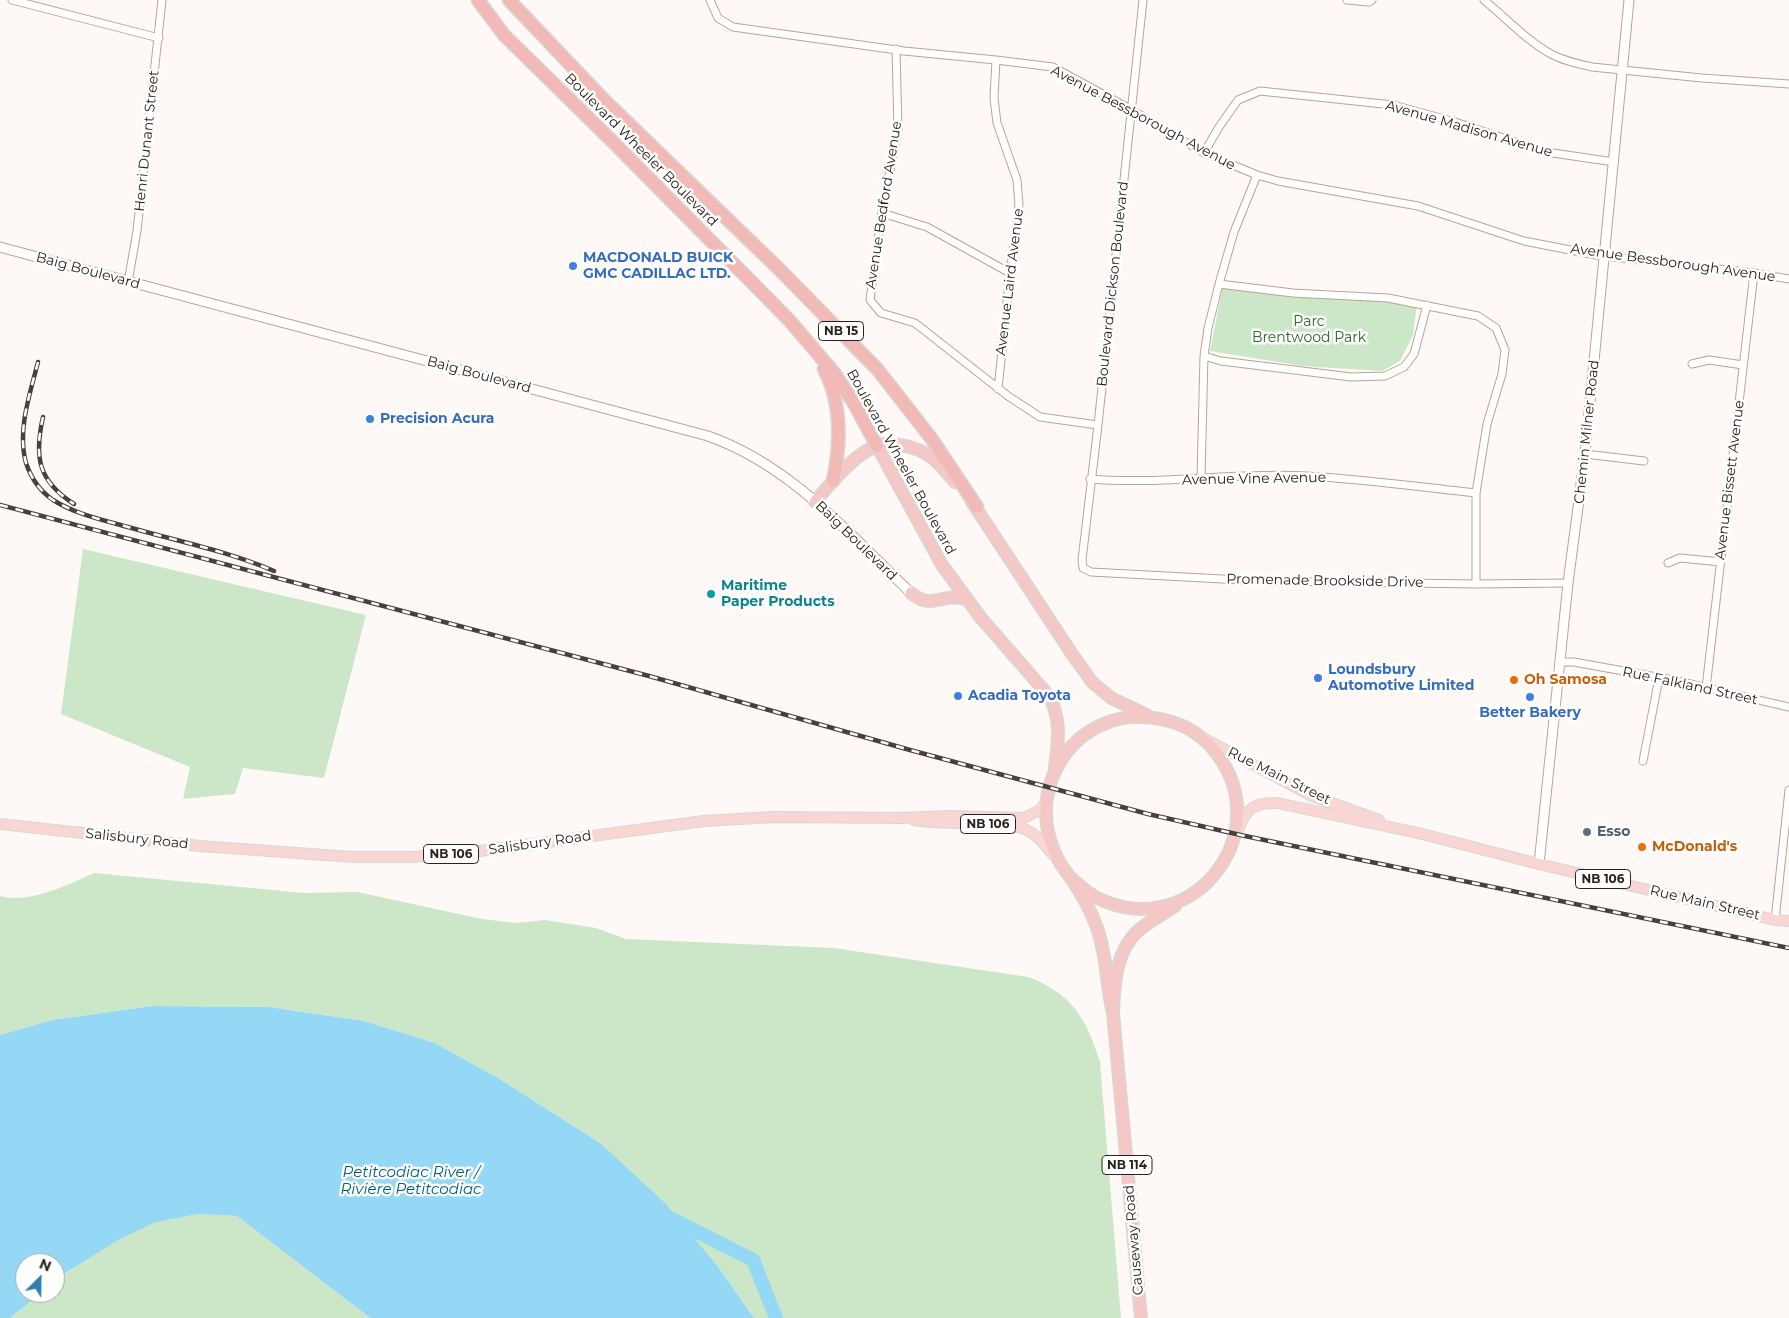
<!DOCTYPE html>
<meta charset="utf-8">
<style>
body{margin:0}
#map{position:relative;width:1789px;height:1318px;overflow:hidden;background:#fef9f6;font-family:Montserrat,sans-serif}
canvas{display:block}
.north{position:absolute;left:15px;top:1253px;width:50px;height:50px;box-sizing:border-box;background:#fff;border:1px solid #aaa7a4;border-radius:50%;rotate:23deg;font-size:14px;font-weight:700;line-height:20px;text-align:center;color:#2a221b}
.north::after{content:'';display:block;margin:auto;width:18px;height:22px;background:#307fb1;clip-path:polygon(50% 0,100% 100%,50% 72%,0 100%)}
</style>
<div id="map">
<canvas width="1789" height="1318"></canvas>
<div class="north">N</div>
</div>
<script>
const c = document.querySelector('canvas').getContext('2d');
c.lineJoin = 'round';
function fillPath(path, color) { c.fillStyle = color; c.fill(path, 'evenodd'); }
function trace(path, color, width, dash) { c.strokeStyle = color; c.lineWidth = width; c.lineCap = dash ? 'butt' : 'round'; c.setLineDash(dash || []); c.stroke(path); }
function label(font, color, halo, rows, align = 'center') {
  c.font = font + ' Montserrat,sans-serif'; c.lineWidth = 5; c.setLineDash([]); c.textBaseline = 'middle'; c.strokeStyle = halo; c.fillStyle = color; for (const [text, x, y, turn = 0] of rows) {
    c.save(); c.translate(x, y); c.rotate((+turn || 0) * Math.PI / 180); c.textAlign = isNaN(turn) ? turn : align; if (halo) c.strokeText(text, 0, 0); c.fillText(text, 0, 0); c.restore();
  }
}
const green = new Path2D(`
 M1223,285L1417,304L1413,335L1400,361L1382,371L1302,366L1210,351Z
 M83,549L366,615L324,778L243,768L235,794L183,799L190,767L61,714Z
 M94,873L304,893L357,892L482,919L516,923L545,920L596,928L626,939L834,948L1028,977C1073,994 1086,1018 1100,1062L1121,1318H754L719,1268L600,1143L498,1078L435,1043L364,1021L269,1007L152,1006L52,1020L0,1035V896C28,904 68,885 94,873Z
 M198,1214L237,1216L370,1318H10L41,1293H55V1282C80,1262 125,1232 156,1222C169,1217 184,1217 198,1214Z`);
const water = new Path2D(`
 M152,1006L269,1007L364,1021L435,1043L498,1078L600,1143L665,1203L719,1268L754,1318H370L237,1216L198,1214L156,1222L118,1240L67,1272L55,1282V1263H25V1293H41L10,1318H0V1035L52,1020Z`);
const river = new Path2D(`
 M668,1217L753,1260L776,1318`);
const minor = new Path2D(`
 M12,0L159,38
 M710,0L718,18L733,27L904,51L996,60L1053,67L1132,110L1204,153L1257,175L1278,181L1418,206L1524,241L1596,255L1754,273L1789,279
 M1143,0L1098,425L1082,560L1083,568L1091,572L1260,581L1476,584L1568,583
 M1347,0L1369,2L1372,0
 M1484,0C1506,18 1527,41 1551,54C1564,61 1578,64 1592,67L1702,78L1789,84
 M896,49L898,130L882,210L870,300L881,313L915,323L1008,396L1040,417L1098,425
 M996,60L994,98L997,123L1017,180L1019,205L1010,273L998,389
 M1204,153L1219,127L1238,100L1260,91L1393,105L1455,122L1546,152L1614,162
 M882,213L927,227L1010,273
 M128,282L137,231L162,0
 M1219,284L1293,293L1388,298L1478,316L1496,328L1505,350L1502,374L1487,424L1476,493V584
 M1204,356L1221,361L1351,377L1385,376L1404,367L1414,354L1427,305
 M1692,364L1709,360L1743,365
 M1585,454L1644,461
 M1201,478L1204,356L1208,328L1219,284L1234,232L1257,175
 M1090,479C1163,485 1234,472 1306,476C1363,479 1420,487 1476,493
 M1668,563L1680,558L1721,562
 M1561,662H1574L1673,680L1789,707
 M1706,688L1754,273
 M1643,761L1659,678
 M1775,920L1789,790`);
const tertiary = new Path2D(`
 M0,247L708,436C791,465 849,534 911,593
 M1539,864L1568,583L1585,454L1629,0`);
const primary = new Path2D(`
 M1205,739L1312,796L1379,820
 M914,820C948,828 1004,815 1032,833C1041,839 1047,847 1053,855
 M0,824L200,846L353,857H413L480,851L704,821L773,817L901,818L949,816L1024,818L1040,810L1046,803
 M1238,830C1246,809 1254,802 1277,803L1418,833L1539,864L1775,920L1789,921`);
const trunk = new Path2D(`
 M877,446L942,565L981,618L1049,696C1062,720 1058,742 1055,767
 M815,502C830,484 856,452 879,445C888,443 897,444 906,446C915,448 923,451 931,457C940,464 947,473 955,482
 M972,502L1072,654L1092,682L1111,698L1147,715
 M911,593C932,611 942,592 965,599
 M1071,878C1081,887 1091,896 1104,901C1196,939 1276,832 1217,754C1198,728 1169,717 1138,717C1114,716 1087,729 1071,747C1042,781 1038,824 1060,863C1063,868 1067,873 1071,878C1081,893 1091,910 1097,928C1107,955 1106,985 1113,1013
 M1141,1318L1113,1013C1114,984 1116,950 1139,930C1150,921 1163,914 1175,906`);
const motorway = new Path2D(`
 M478,0L504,35L615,144L790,321L835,374L855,405L877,446
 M509,0L604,100L779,269L878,370L931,438L977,507
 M824,369C842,403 841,443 833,481`);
const rail = new Path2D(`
 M38,362C30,394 17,430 26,463C31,478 40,491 53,500C75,514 103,520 128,527C177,541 227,551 274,571
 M43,417C34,457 38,481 74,504
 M0,505L649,676L910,750L1148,814L1245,836L1789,948`);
const markers = [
 [573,266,5,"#3f7fe0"],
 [370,419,5,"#3f7fe0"],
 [711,594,5,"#0f9aa8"],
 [1318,678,5,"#3f7fe0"],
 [1514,680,5,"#e8710a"],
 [958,696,5,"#3f7fe0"],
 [1530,697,5,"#3f7fe0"],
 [1587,832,5,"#5c6f8a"],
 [1642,847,5,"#e8710a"]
];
const shields = [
 [841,331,45],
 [988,824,55],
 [451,854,55],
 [1603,879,55],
 [1127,1165,50]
];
const shieldNames = [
 ["NB 15",841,331],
 ["NB 106",988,824],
 ["NB 106",451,854],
 ["NB 106",1603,879],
 ["NB 114",1127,1165]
];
const streetNames = [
 ["Avenue Bessborough Avenue",1143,118,28],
 ["Avenue Madison Avenue",1469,129,16],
 ["Henri Dunant Street",147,141,-84],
 ["Boulevard Wheeler Boulevard",641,150,45],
 ["Avenue Bedford Avenue",884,205,-81],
 ["Avenue Bessborough Avenue",1673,263,8],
 ["Baig Boulevard",88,271,15],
 ["Avenue Laird Avenue",1010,282,-83],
 ["Boulevard Dickson Boulevard",1113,284,-84],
 ["Baig Boulevard",479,375,15],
 ["Chemin Milner Road",1587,432,-84],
 ["Boulevard Wheeler Boulevard",901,462,61],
 ["Avenue Vine Avenue",1254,479,-1],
 ["Avenue Bissett Avenue",1730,480,-83],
 ["Baig Boulevard",856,541,44],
 ["Promenade Brookside Drive",1325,581,1],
 ["Rue Falkland Street",1690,686,12],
 ["Rue Main Street",1279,776,26],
 ["Salisbury Road",137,839,6],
 ["Salisbury Road",540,843,-8],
 ["Rue Main Street",1705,903,13],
 ["Causeway Road",1134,1240,-95]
];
const shopNames = [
 ["MACDONALD BUICK",583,258],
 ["GMC CADILLAC LTD.",583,274],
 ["Precision Acura",380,419],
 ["Loundsbury",1328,670],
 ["Automotive Limited",1328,686],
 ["Acadia Toyota",968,696],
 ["Better Bakery",1530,713,"center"]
];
const parkNames = [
 ["Parc",1309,322],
 ["Brentwood Park",1309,338]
];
const cultureNames = [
 ["Maritime",721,586],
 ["Paper Products",721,602]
];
const foodNames = [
 ["Oh Samosa",1524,680],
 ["McDonald's",1652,847]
];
const serviceNames = [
 ["Esso",1597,832]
];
const waterNames = [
 ["Petitcodiac River /",411,1173],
 ["Rivière Petitcodiac",411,1190]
];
fillPath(green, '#cbe7c8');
fillPath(water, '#95d8f5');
trace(river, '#95d8f5', 14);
trace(minor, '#b9a493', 9);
trace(tertiary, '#b9a493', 11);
trace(primary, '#d9d7d6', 12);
trace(trunk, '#d9d7d6', 14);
trace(motorway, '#d9d7d6', 15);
trace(minor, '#fff', 7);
trace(tertiary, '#fff', 9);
trace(primary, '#f7d6d4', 10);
trace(trunk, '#f4c8c6', 11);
trace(motorway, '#f2bab7', 12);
trace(rail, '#48403a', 4.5);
trace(rail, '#fff', 2.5, [8]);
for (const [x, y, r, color] of markers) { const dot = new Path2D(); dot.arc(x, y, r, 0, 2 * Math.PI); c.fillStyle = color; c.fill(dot); trace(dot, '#fff', 2); }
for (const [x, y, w] of shields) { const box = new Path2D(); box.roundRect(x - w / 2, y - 9.5, w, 19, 4); c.fillStyle = '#fff'; c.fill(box); trace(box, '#2a221b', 1); }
label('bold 12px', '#2a221b', null, shieldNames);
label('14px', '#2a221b', '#fff', streetNames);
label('bold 14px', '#366cbe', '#fff', shopNames, 'left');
label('14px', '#2e6529', '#fff', parkNames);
label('bold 14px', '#0d838f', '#fff', cultureNames, 'left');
label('bold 14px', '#c56008', '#fff', foodNames, 'left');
label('bold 14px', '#4e5e75', '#fff', serviceNames, 'left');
label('italic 15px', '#01607c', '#fff', waterNames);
</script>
